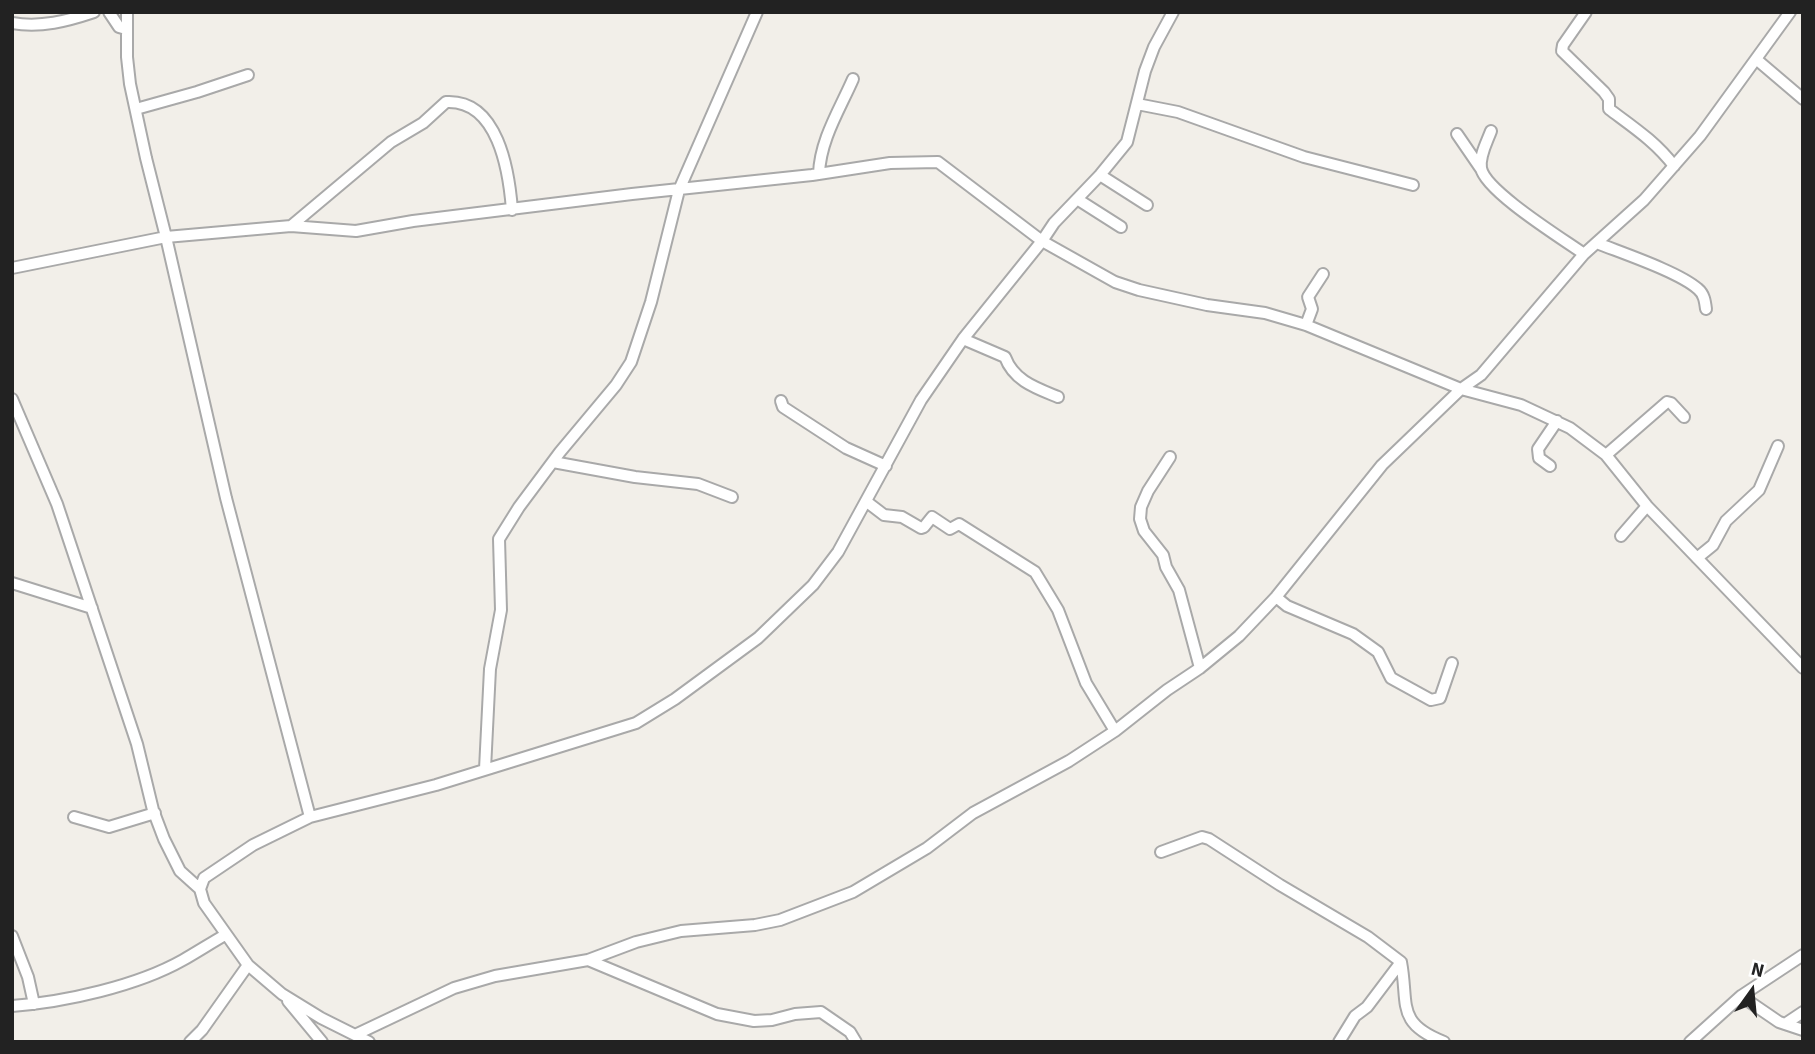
<!DOCTYPE html>
<style>
body{margin:0}
#map{position:relative;width:1815px;height:1054px;overflow:hidden;background:#f2efe9;font-family:"Source Sans 3",sans-serif}
canvas{display:block}
.frame{position:absolute;inset:0;border:14px solid #222;pointer-events:none}
.north{position:absolute;left:1717px;top:956px;width:70px;height:70px;-webkit-text-stroke:5px #fff;paint-order:stroke;rotate:15deg;font-size:19px;font-weight:700;line-height:28px;text-align:center;color:#222}
.north::after{content:'';display:block;margin:auto;width:24px;height:32px;background:#222;clip-path:polygon(50% 0,100% 100%,50% 72%,0 100%)}
</style>
<div id="map">
<canvas width="1815" height="1054"></canvas>
<div class="frame"></div>
<div class="north">N</div>
</div>
<script>
const c = document.querySelector('canvas').getContext('2d');
c.lineJoin = 'round';
function trace(path, color, width, dash) { c.strokeStyle = color; c.lineWidth = width; c.lineCap = dash ? 'butt' : 'round'; c.setLineDash(dash || []); c.stroke(path); }
const minor = new Path2D(`
 M109,12L119,27L126,29
 M127,12V57L130,84L146,158L166,237L226,498L310,817
 M1586,12L1563,45L1562,51L1604,92L1609,99V109C1633,127 1656,142 1674,166
 M12,23C41,28 67,21 94,12
 M1756,59L1803,99
 M1137,104L1178,112L1304,157L1413,185
 M136,109L197,92L248,75
 M1491,131C1487,142 1479,156 1481,168C1485,191 1563,239 1584,254
 M1457,134L1481,169
 M819,174C820,140 840,109 853,79
 M1100,175L1147,205
 M1077,199L1121,227
 M291,226L391,142L423,123L446,102C498,99 509,171 512,210
 M1597,243C1622,253 1679,272 1698,289C1704,294 1705,301 1706,309
 M12,268L166,237L291,226L356,231L413,221L632,194L812,175L890,163L938,162L1042,241L1115,282L1139,290L1207,305L1265,313L1306,325L1461,389L1521,405L1570,428L1606,455L1647,506L1803,668
 M1306,325L1312,309L1308,297L1323,274
 M963,339L1005,357C1014,381 1036,388 1058,397
 M12,399L57,504L137,744L153,810L164,839L180,871L200,889
 M781,401L783,407L846,448L886,466
 M1606,455L1667,402L1671,403L1684,417
 M1170,457L1148,491L1141,507L1140,519L1144,531L1163,555L1166,567L1179,590L1200,668
 M553,462L635,477L698,484L732,497
 M1550,466L1539,458L1538,449L1557,421
 M867,502L884,515L902,517L921,528L924,527L932,517L950,529L959,524L1035,572L1058,610L1086,683L1115,731
 M1621,536L1647,506
 M1697,558L1713,545L1726,521L1759,490L1778,446
 M12,583L92,608
 M1276,597L1287,606L1353,634L1378,652L1391,678L1431,700L1440,698L1452,663
 M485,769L490,669L501,610L499,539L519,507L560,452L616,385L631,362L651,302L679,190L757,12
 M74,817L109,827L155,813
 M1161,852L1202,837L1209,839L1280,885L1368,937L1401,962C1409,1004 1395,1023 1444,1042
 M12,936L28,977L34,1004
 M588,960L717,1014L754,1021L772,1020L795,1014L821,1012L850,1032L856,1042
 M1741,996L1779,1022L1803,1030
 M288,1001L322,1042
 M12,1006C65,1002 137,986 183,960C197,952 211,943 225,935
 M1785,1024L1803,1012
 M357,1034L454,988L495,976L588,960L636,942L681,931L755,925L780,920L853,892L927,848L973,813L1069,761L1115,731L1167,690L1200,668L1239,636L1276,597L1382,465L1461,389L1481,375L1584,254L1644,200L1700,136L1790,12
 M190,1042L202,1030L248,965
 M369,1042L321,1018L282,994L248,965L204,903L200,889L204,878L253,845L310,817L436,785L636,723L675,699L758,638L813,585L838,552L921,400L963,339L1042,241L1054,223L1100,175L1127,142L1145,71L1154,47L1173,12
 M1339,1042L1355,1016L1367,1007L1401,962
 M1690,1042L1741,996L1803,955`);
trace(minor, '#a9a9a9', 14);
trace(minor, '#fff', 10);
</script>
